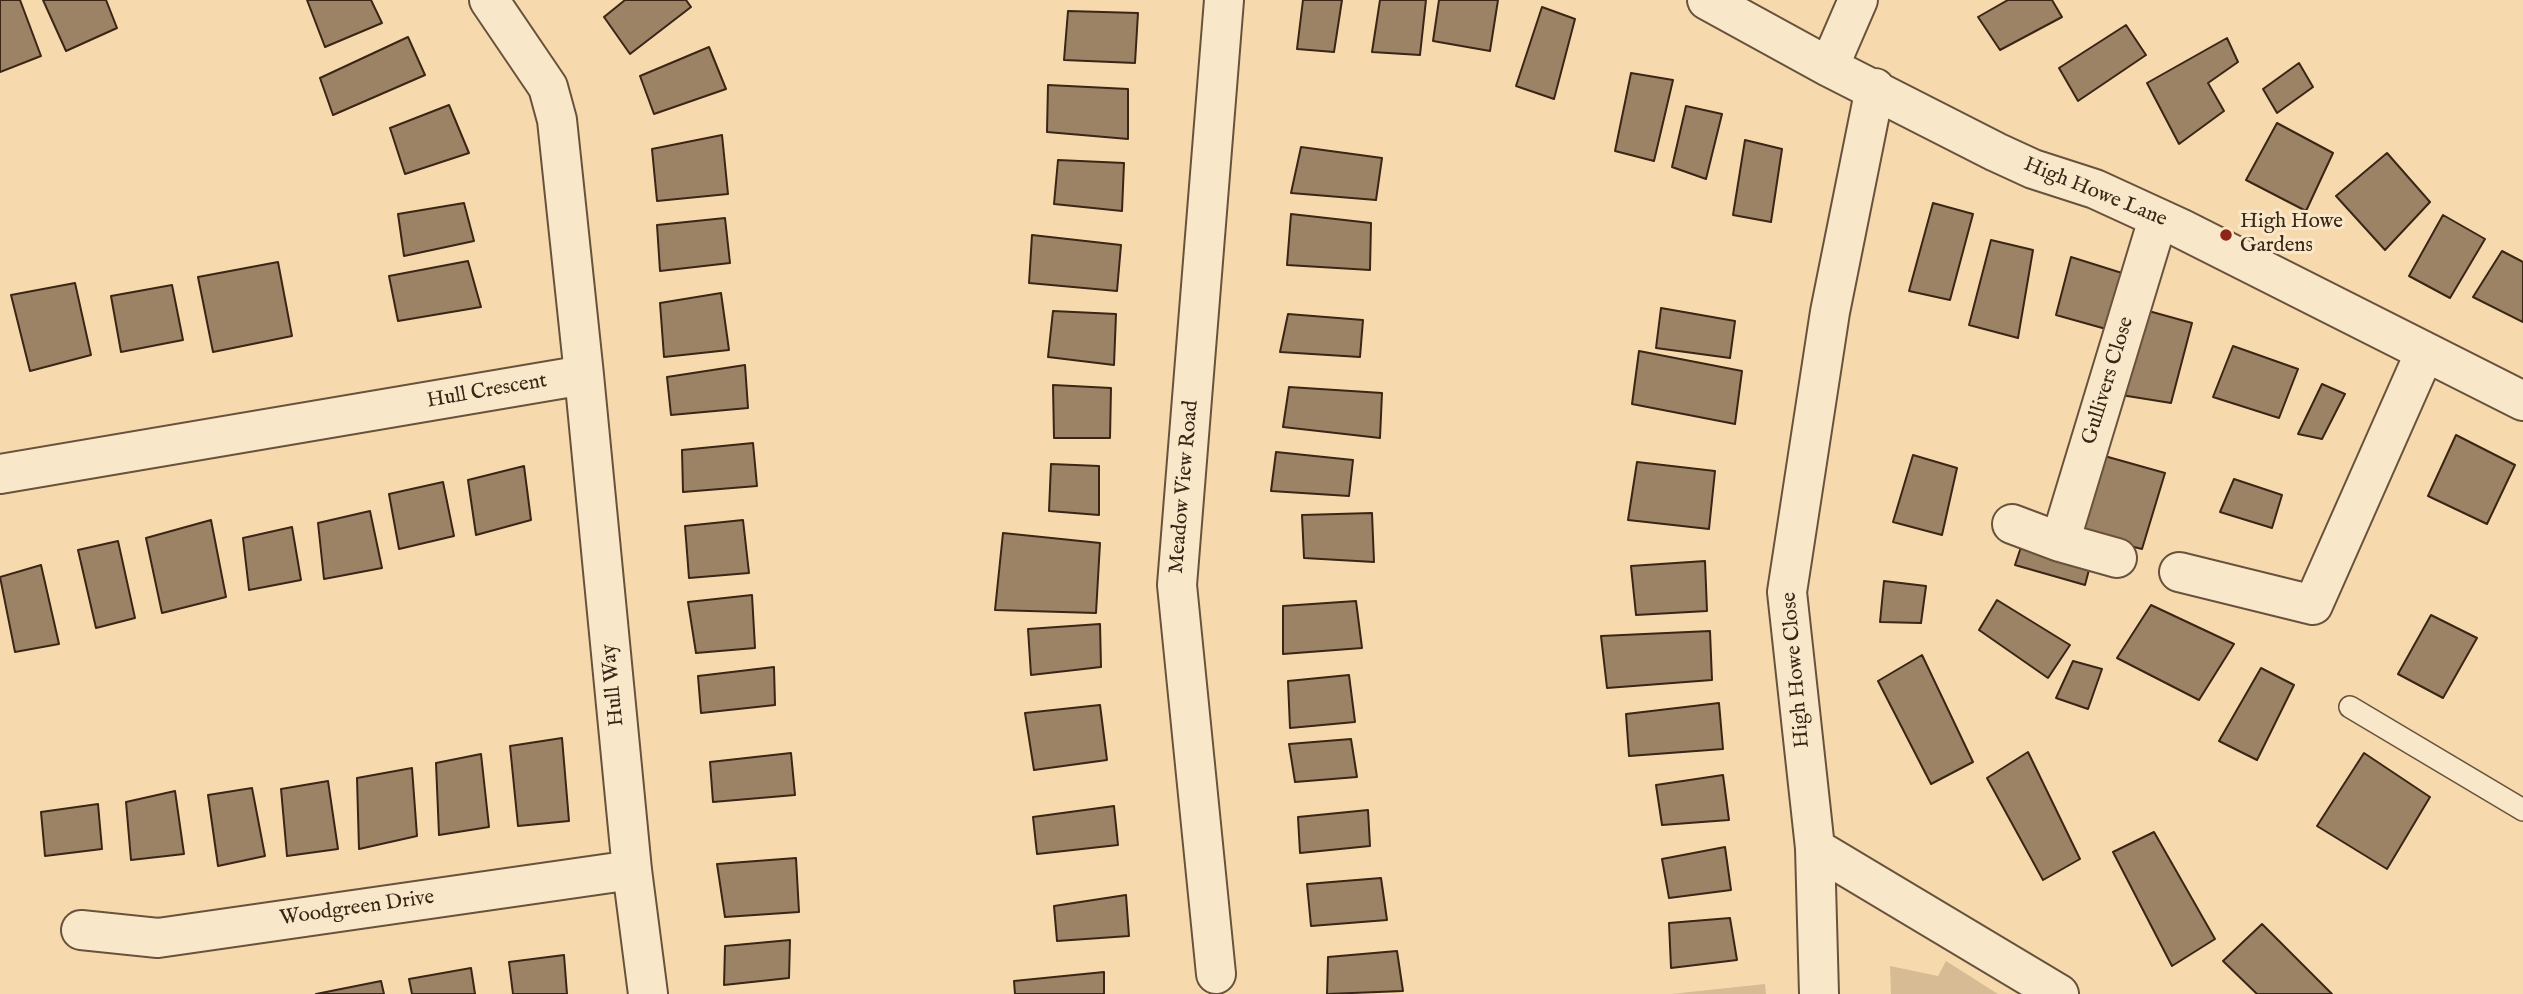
<!DOCTYPE html>
<style>
body{margin:0}
canvas{display:block;background:#f6daae}
</style>
<canvas width="2523" height="994"></canvas>
<script>
const c = document.querySelector('canvas').getContext('2d');
c.lineJoin = 'round';
function fillPath(path, color) { c.fillStyle = color; c.fill(path, 'evenodd'); }
function trace(path, color, width, dash) { c.strokeStyle = color; c.lineWidth = width; c.lineCap = dash ? 'butt' : 'round'; c.setLineDash(dash || []); c.stroke(path); }
function label(font, color, halo, rows, align = 'center') {
  c.font = font + ' "IM FELL English",serif'; c.lineWidth = 6; c.setLineDash([]); c.textBaseline = 'middle'; c.strokeStyle = halo; c.fillStyle = color; for (const [text, x, y, turn = 0] of rows) {
    c.save(); c.translate(x, y); c.rotate((+turn || 0) * Math.PI / 180); c.textAlign = isNaN(turn) ? turn : align; if (halo) c.strokeText(text, 0, 0); c.fillText(text, 0, 0); c.restore();
  }
}
const green = new Path2D(`
 M1946,961L1998,994H1891L1890,966L1938,976Z
 M1765,984L1766,994H1671Z`);
const building = new Path2D(`
 M0,0H20L41,56L0,72Z
 M43,0H106L117,28L66,51Z
 M307,0H371L382,23L325,47Z
 M625,0H686L691,7L630,54L604,17Z
 M1303,0H1342L1334,52L1297,49Z
 M1380,0H1426L1420,55L1372,52Z
 M1439,0H1498L1490,51L1433,41Z
 M2008,0H2052L2062,17L2000,50L1978,17Z
 M1542,7L1575,19L1554,99L1516,86Z
 M1068,11L1138,13L1135,63L1064,60Z
 M2126,25L2146,55L2078,101L2059,68Z
 M408,37L425,75L333,115L320,78Z
 M2227,38L2238,62L2208,83L2224,111L2179,144L2147,83Z
 M709,47L726,89L654,114L640,76Z
 M2299,63L2313,87L2277,113L2263,89Z
 M1631,73L1673,80L1654,161L1615,151Z
 M1048,85L1128,89V139L1047,132Z
 M449,105L469,153L405,174L390,128Z
 M1686,106L1722,114L1706,179L1672,167Z
 M2277,123L2333,153L2306,211L2246,180Z
 M722,135L728,194L657,201L652,149Z
 M1745,140L1782,149L1771,222L1733,215Z
 M1301,147L1382,158L1376,200L1291,193Z
 M2387,153L2430,202L2385,250L2336,196Z
 M1058,160L1124,163L1122,211L1054,204Z
 M464,203L474,241L404,256L398,214Z
 M1933,203L1973,214L1950,300L1909,291Z
 M1291,214L1371,223L1370,270L1287,265Z
 M2443,215L2485,239L2450,298L2409,276Z
 M725,218L730,263L660,271L657,225Z
 M1032,235L1121,245L1117,291L1029,283Z
 M1991,240L2033,250L2018,338L1969,325Z
 M2502,251L2523,262V322L2473,297Z
 M2071,257L2122,273L2106,329L2056,315Z
 M468,261L481,307L398,321L389,276Z
 M278,262L292,336L213,352L198,277Z
 M75,283L91,355L30,371L11,295Z
 M172,285L183,340L121,352L111,296Z
 M721,293L729,350L664,357L660,303Z
 M1661,308L1735,321L1730,358L1656,348Z
 M2145,310L2192,323L2171,403L2121,395Z
 M1053,311L1116,314L1114,365L1048,357Z
 M1288,314L1363,320L1360,357L1280,352Z
 M2233,346L2298,369L2279,418L2213,397Z
 M1639,351L1742,371L1735,424L1632,404Z
 M745,365L748,408L671,415L667,377Z
 M2322,384L2345,394L2322,439L2298,434Z
 M1053,385L1111,388L1110,438H1054Z
 M1289,387L1382,393L1380,438L1283,427Z
 M2456,435L2515,465L2487,524L2428,496Z
 M753,443L757,486L683,492L682,450Z
 M1276,452L1353,460L1349,496L1271,491Z
 M1913,455L1957,468L1942,535L1893,522Z
 M2101,455L2165,473L2142,549L2078,533Z
 M1637,462L1715,471L1709,529L1628,520Z
 M1051,464L1099,466V515L1049,511Z
 M524,466L531,520L476,535L468,480Z
 M2234,479L2282,495L2272,528L2220,512Z
 M443,482L454,536L399,549L389,494Z
 M370,511L382,568L324,579L318,523Z
 M1372,513L1374,562L1304,558L1302,515Z
 M211,520L226,597L162,613L146,538Z
 M743,520L749,573L689,578L685,526Z
 M292,527L301,580L249,590L243,538Z
 M1003,533L1100,543L1096,613L995,610Z
 M118,541L135,618L96,628L78,550Z
 M2022,544L2090,566L2085,585L2015,565Z
 M1705,561L1707,611L1636,615L1631,566Z
 M41,565L59,644L15,652L0,577Z
 M1884,581L1926,586L1921,623L1880,622Z
 M752,595L755,648L696,653L688,602Z
 M1997,600L2070,645L2048,678L1979,630Z
 M1356,601L1362,648L1283,654V606Z
 M2151,605L2234,644L2199,700L2117,658Z
 M2431,615L2477,638L2443,698L2398,674Z
 M1100,624L1101,667L1031,675L1028,629Z
 M1710,631L1712,680L1607,688L1601,636Z
 M1922,655L1973,762L1931,784L1878,681Z
 M2073,661L2102,669L2088,709L2056,698Z
 M774,667L775,705L701,713L698,676Z
 M2261,668L2294,685L2257,760L2219,741Z
 M1349,675L1355,722L1290,728L1288,681Z
 M1719,703L1723,749L1629,756L1626,714Z
 M1100,705L1107,760L1034,770L1025,713Z
 M562,738L569,821L518,826L510,746Z
 M1351,739L1357,777L1295,782L1289,744Z
 M2028,752L2080,859L2043,880L1987,778Z
 M791,753L795,795L713,802L710,762Z
 M2364,753L2430,797L2387,869L2317,826Z
 M481,754L489,827L439,835L436,763Z
 M412,768L417,836L359,849L357,778Z
 M1723,775L1729,820L1662,825L1656,785Z
 M328,781L338,849L287,856L281,789Z
 M252,788L265,856L218,866L208,795Z
 M175,791L184,854L131,860L126,802Z
 M98,804L102,849L45,856L41,812Z
 M1114,806L1118,845L1037,854L1033,817Z
 M1368,810L1370,846L1300,853L1298,817Z
 M2154,832L2215,939L2172,966L2113,852Z
 M1725,847L1731,890L1669,898L1662,859Z
 M796,858L799,912L725,917L717,864Z
 M1381,878L1387,920L1311,926L1307,884Z
 M1126,895L1129,936L1057,941L1054,906Z
 M1730,918L1737,960L1671,968L1669,923Z
 M2262,924L2332,994H2257L2223,961Z
 M790,940L789,978L724,985L725,946Z
 M1397,951L1403,991L1327,994L1328,957Z
 M564,955L567,994H513L509,962Z
 M471,968L475,994H412L409,979Z
 M1104,972V994H1015L1014,981Z
 M381,981L384,994H316Z`);
const lane = new Path2D(`
 M2350,707L2523,810`);
const street = new Path2D(`
 M1707,0L1829,67L1996,152L2033,169L2095,189L2180,228L2523,401
 M1829,67L1858,0
 M1875,88L1830,312L1787,592L1815,848L2059,994
 M584,375L632,870L648,994
 M0,474L584,375L557,120L548,87L489,0
 M2012,524L2060,542
 M2117,558L2060,542L2158,219
 M2179,572L2313,605L2425,352
 M1815,848L1819,994
 M81,930L158,938L632,870
 M1216,974L1177,585L1224,0`);
const markers = [
 [2226,235,7,"#8f2418"]
];
const streetNames = [
 ["High Howe Lane",2095,193,22],
 ["Gullivers Close",2109,381,-73],
 ["Hull Crescent",487,392,-10],
 ["Meadow View Road",1185,487,-85],
 ["High Howe Close",1797,670,-95],
 ["Hull Way",614,685,-96],
 ["Woodgreen Drive",357,909,-8]
];
const poiNames = [
 ["High Howe",2240,223],
 ["Gardens",2240,247]
];
fillPath(green, '#d6bb94');
fillPath(building, '#9c8365');
trace(building, '#3a2516', 2);
trace(lane, '#69523c', 24);
trace(street, '#69523c', 42);
trace(lane, '#f9e7ca', 21);
trace(street, '#f9e7ca', 38);
for (const [x, y, r, color] of markers) { const dot = new Path2D(); dot.arc(x, y, r, 0, 2 * Math.PI); c.fillStyle = color; c.fill(dot); trace(dot, '#f9e7ca', 2.5); }
label('21px', '#3a2516', '#f9e7ca', streetNames);
label('21px', '#3a2516', '#f9e7ca', poiNames, 'left');
</script>
